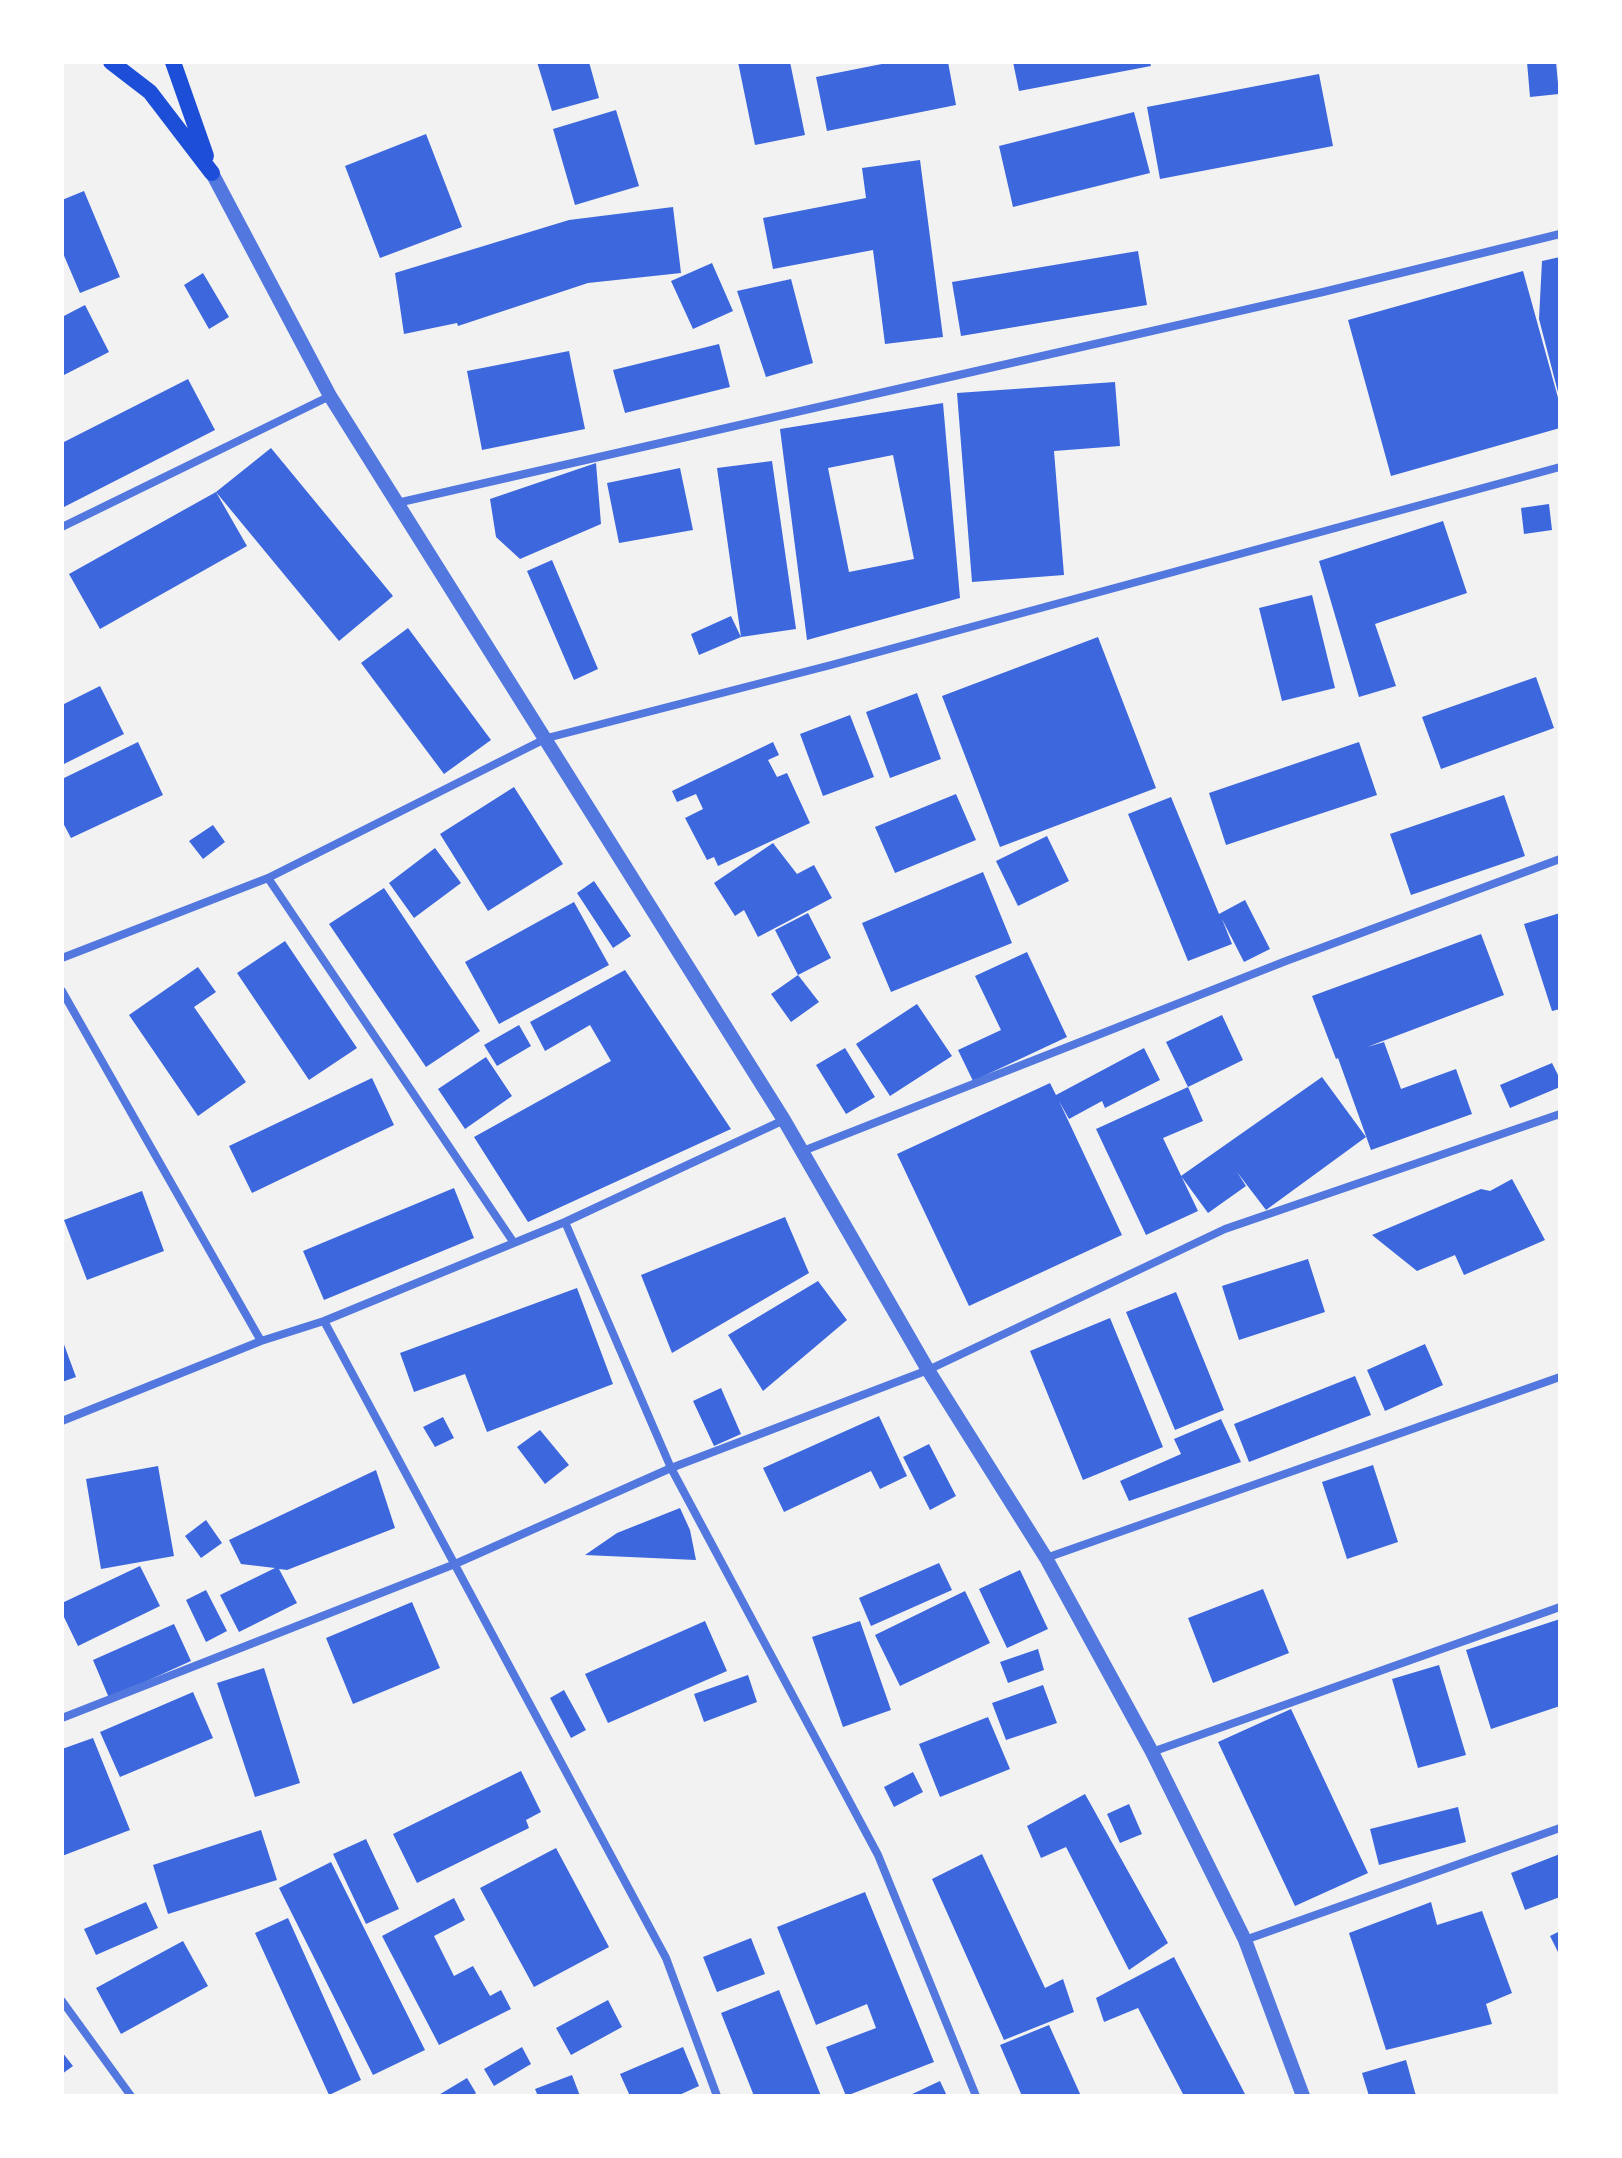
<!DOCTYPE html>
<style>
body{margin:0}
#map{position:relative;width:1622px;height:2158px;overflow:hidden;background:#f2f2f2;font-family:"PT Sans",sans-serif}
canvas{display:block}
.frame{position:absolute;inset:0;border:64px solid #fff;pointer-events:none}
</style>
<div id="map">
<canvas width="1622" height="2158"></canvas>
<div class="frame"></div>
</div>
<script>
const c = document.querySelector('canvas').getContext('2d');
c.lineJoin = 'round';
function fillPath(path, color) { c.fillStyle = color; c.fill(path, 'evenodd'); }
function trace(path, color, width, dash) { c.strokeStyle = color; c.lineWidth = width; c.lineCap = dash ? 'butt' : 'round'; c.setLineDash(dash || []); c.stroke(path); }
const building = new Path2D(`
 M537,62H589L599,98L552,111Z
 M738,62H790L805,135L755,145Z
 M892,62H948L956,105L827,131L816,77Z
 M1013,62H1150L1151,66L1019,91Z
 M1527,62H1556L1559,94L1530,97Z
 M1319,74L1333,146L1160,179L1147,107Z
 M616,110L639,186L575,205L553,129Z
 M1134,112L1150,173L1013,207L999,146Z
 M426,134L462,227L380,258L345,166Z
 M920,160L943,337L885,344L873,250L773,269L763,218L866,198L862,168Z
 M84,191L120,277L80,293L62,251V200Z
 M673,207L681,273L588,283L458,326L457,323L404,334L395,273L569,220Z
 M1138,251L1147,305L961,336L952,282Z
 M1560,257V396H1559L1539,319L1542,261Z
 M712,263L733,311L693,329L671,281Z
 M1523,271L1560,405V428L1391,476L1348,320Z
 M203,273L229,317L209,329L184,285Z
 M791,279L813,363L766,377L737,291Z
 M85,305L109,352L62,376V317Z
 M719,344L730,387L625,413L613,370Z
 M569,351L585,429L482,450L467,371Z
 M188,379L215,430L62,508V443Z
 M1115,382L1120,446L1054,451L1064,575L972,582L957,393Z
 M943,403L960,598L807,640L780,429ZM893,455L914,559L849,572L828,468Z
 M271,448L393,596L339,641L216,492L247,546L100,629L69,574L216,492Z
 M772,461L796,629L741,637L699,655L691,634L731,616L741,637L717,468Z
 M596,463L601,524L520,559L496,537L490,499Z
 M680,468L693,530L619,543L607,483Z
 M1549,504L1552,530L1524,534L1521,508Z
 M1443,521L1467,593L1375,624L1396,686L1359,697L1319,561Z
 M552,560L598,669L574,680L527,571Z
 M1312,595L1335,688L1282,701L1259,608Z
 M408,628L491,740L444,774L361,663Z
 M1098,637L1156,788L1000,847L942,696Z
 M1536,677L1554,728L1441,769L1422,717Z
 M100,686L124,734L62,765V705Z
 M917,693L941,759L890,778L866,712Z
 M850,715L874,777L823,796L800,734Z
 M138,742L163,795L71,838L62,821V779Z
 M773,742L779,755L768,760L777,777L787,773L810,823L718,866L714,857L707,860L685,818L703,809L696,794L677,802L672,791Z
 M1359,742L1377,795L1226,845L1209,793Z
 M514,787L563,864L488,911L440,834Z
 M956,794L976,840L895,873L875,827Z
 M1504,795L1525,856L1411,895L1390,834Z
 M1171,797L1219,914L1245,900L1270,949L1244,962L1222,919L1232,944L1188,961L1128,814Z
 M213,825L225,842L203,859L189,841Z
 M1047,836L1069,881L1018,906L996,861Z
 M773,843L797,874L814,865L832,898L758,937L744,910L735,916L714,883Z
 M435,848L461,883L414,918L389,883Z
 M983,872L1012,943L891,992L862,923Z
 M594,881L631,936L613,948L577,893Z
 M384,888L480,1031L426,1067L329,924Z
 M574,902L609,965L499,1024L465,962Z
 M808,913L831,958L798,975L819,1002L791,1022L771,994L798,975L775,930Z
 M1560,913V1009L1552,1011L1524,924Z
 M1481,934L1504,995L1367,1047L1384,1042L1401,1089L1456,1069L1472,1114L1371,1150L1338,1058L1336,1059L1312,996Z
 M285,941L357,1048L309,1080L237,973Z
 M1027,952L1067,1037L973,1081L958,1050L1001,1030L975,976Z
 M198,967L216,992L194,1007L246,1082L198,1116L129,1015Z
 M625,970L731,1129L528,1222L474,1137L611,1061L590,1025L545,1051L530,1022Z
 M917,1004L952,1056L890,1096L856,1044Z
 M1222,1015L1243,1060L1188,1087L1203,1121L1163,1138L1198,1211L1146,1235L1096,1129L1188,1087L1166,1042Z
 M519,1025L531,1046L497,1066L484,1045Z
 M845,1048L875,1097L846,1114L816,1065Z
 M1144,1048L1160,1080L1105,1108L1102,1101L1069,1119L1059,1101L1122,1235L969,1306L897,1154L1050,1083L1056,1095Z
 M486,1057L512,1096L465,1129L438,1089Z
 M1552,1063L1560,1079V1087L1510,1108L1500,1085Z
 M1322,1077L1366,1137L1266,1210L1237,1172L1246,1186L1208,1213L1181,1176Z
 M372,1078L394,1125L252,1193L229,1146Z
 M1512,1179L1545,1240L1464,1275L1455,1255L1417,1271L1372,1235L1481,1189L1490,1191Z
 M454,1188L474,1238L324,1300L303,1251Z
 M142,1191L164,1251L87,1280L64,1220Z
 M785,1217L809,1273L672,1353L641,1275Z
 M1308,1259L1325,1312L1239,1340L1222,1286Z
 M818,1281L847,1320L763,1391L728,1335Z
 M577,1288L613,1384L487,1432L465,1374L414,1392L400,1353Z
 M1176,1292L1224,1410L1175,1430L1126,1312Z
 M1110,1318L1163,1447L1083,1480L1030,1351Z
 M62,1339L76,1377L62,1382Z
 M1425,1344L1443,1385L1385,1411L1367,1370Z
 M1355,1376L1371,1415L1249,1462L1234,1424Z
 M721,1388L741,1434L714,1446L693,1401Z
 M879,1416L907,1476L880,1489L871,1471L784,1512L763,1468Z
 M443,1417L454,1438L435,1447L423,1427Z
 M1221,1419L1241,1462L1129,1501L1120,1481L1181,1454L1174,1439Z
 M540,1430L569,1465L545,1484L517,1447Z
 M929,1444L956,1496L930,1510L903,1457Z
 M1373,1465L1398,1542L1347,1559L1322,1482Z
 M158,1466L174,1556L101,1569L86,1479Z
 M376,1470L395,1528L287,1570L279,1569L297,1603L239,1632L220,1595L275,1568L241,1564L229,1540Z
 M680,1508L690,1530L696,1560L585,1555L617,1533Z
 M206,1520L222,1543L201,1558L185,1536Z
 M939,1563L952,1590L871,1626L859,1598Z
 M140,1566L160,1606L78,1646L62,1613V1603Z
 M1020,1570L1048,1629L1007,1648L979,1589Z
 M1263,1589L1289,1653L1213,1683L1188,1618Z
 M206,1590L227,1631L206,1642L186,1600Z
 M965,1591L990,1643L900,1686L875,1635Z
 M412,1602L440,1668L353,1704L326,1638Z
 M1560,1619V1706L1491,1729L1466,1650Z
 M705,1621L727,1671L608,1723L585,1674Z
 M860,1621L891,1710L843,1727L812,1637Z
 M174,1624L191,1661L109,1698L93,1660Z
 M1038,1649L1044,1670L1008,1683L1000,1662Z
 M1439,1665L1466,1755L1418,1768L1392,1679Z
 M264,1668L300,1783L255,1797L217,1683Z
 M748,1675L757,1702L704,1722L694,1694Z
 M1043,1685L1057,1723L1006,1740L992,1703Z
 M564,1690L586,1730L571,1738L550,1698Z
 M193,1692L213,1738L120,1777L100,1732Z
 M1291,1709L1368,1873L1295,1906L1218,1742Z
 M988,1717L1010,1769L940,1797L919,1744Z
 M93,1738L130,1830L62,1856V1749Z
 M521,1771L541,1812L526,1820L529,1828L417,1883L393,1834Z
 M913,1772L923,1792L894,1807L884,1787Z
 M1085,1794L1168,1943L1129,1970L1066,1847L1041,1858L1027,1826Z
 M1129,1804L1142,1834L1120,1843L1107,1814Z
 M1458,1807L1466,1842L1379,1865L1370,1829Z
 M261,1830L277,1880L168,1914L153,1865Z
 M366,1839L399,1909L366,1924L333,1854Z
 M556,1848L609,1947L534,1987L480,1888Z
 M982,1854L1045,1988L1063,1979L1074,2012L1004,2040L932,1879Z
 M1560,1854V1897L1525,1910L1511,1873Z
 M331,1862L425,2050L373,2075L279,1888Z
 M865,1892L934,2062L846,2096L826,2047L876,2028L867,2004L816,2025L777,1927Z
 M454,1898L465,1920L434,1936L454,1976L473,1966L490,1996L501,1990L511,2009L439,2045L382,1936Z
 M146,1902L158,1928L96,1955L84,1929Z
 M1431,1902L1437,1925L1482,1911L1512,1993L1486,2004L1492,2024L1386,2050L1349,1933Z
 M288,1918L361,2080L329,2095L255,1933Z
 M1560,1931V1956L1550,1936Z
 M751,1938L765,1974L717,1992L703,1957Z
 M183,1941L208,1986L121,2034L96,1988Z
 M1174,1957L1246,2096H1184L1138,2008L1104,2022L1096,1998Z
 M779,1990L821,2096H754L721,2013Z
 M608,2000L622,2027L571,2055L556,2028Z
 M1049,2025L1081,2096H1022L1000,2045Z
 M522,2047L531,2064L494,2086L484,2069Z
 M683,2047L699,2086L677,2096H630L620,2074Z
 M62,2052L73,2066L62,2074Z
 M1406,2060L1416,2096H1369L1362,2073Z
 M572,2075L580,2096H538L535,2089Z
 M467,2078L476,2093L472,2096H437Z
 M940,2081L947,2096H908Z`);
const minor = new Path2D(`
 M397,503L1323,292L1560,234
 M62,527L330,396
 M268,878L514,1243
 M62,958L268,878L547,738L831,665L1560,467
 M62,991L261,1341
 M803,1151L1286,961L1560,859
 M565,1222L671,1468L878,1855L976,2096
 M324,1321L666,1958L717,2096
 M62,1421L261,1341L324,1321L565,1222L784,1120
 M1046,1558L1560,1377
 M62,1718L455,1564L671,1468L928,1370L1225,1229L1560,1114
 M1152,1752L1560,1607
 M1245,1940L1560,1828
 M62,2001L131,2096`);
const tertiary = new Path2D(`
 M212,173L330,396L784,1120L928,1370L1046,1558L1152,1752L1245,1940L1303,2096`);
const secondary = new Path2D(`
 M111,62L150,92L212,173
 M173,62L206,156`);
fillPath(building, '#3d67dc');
trace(minor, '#5277de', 8);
trace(tertiary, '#5277de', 14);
trace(secondary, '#1d4ed8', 16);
</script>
